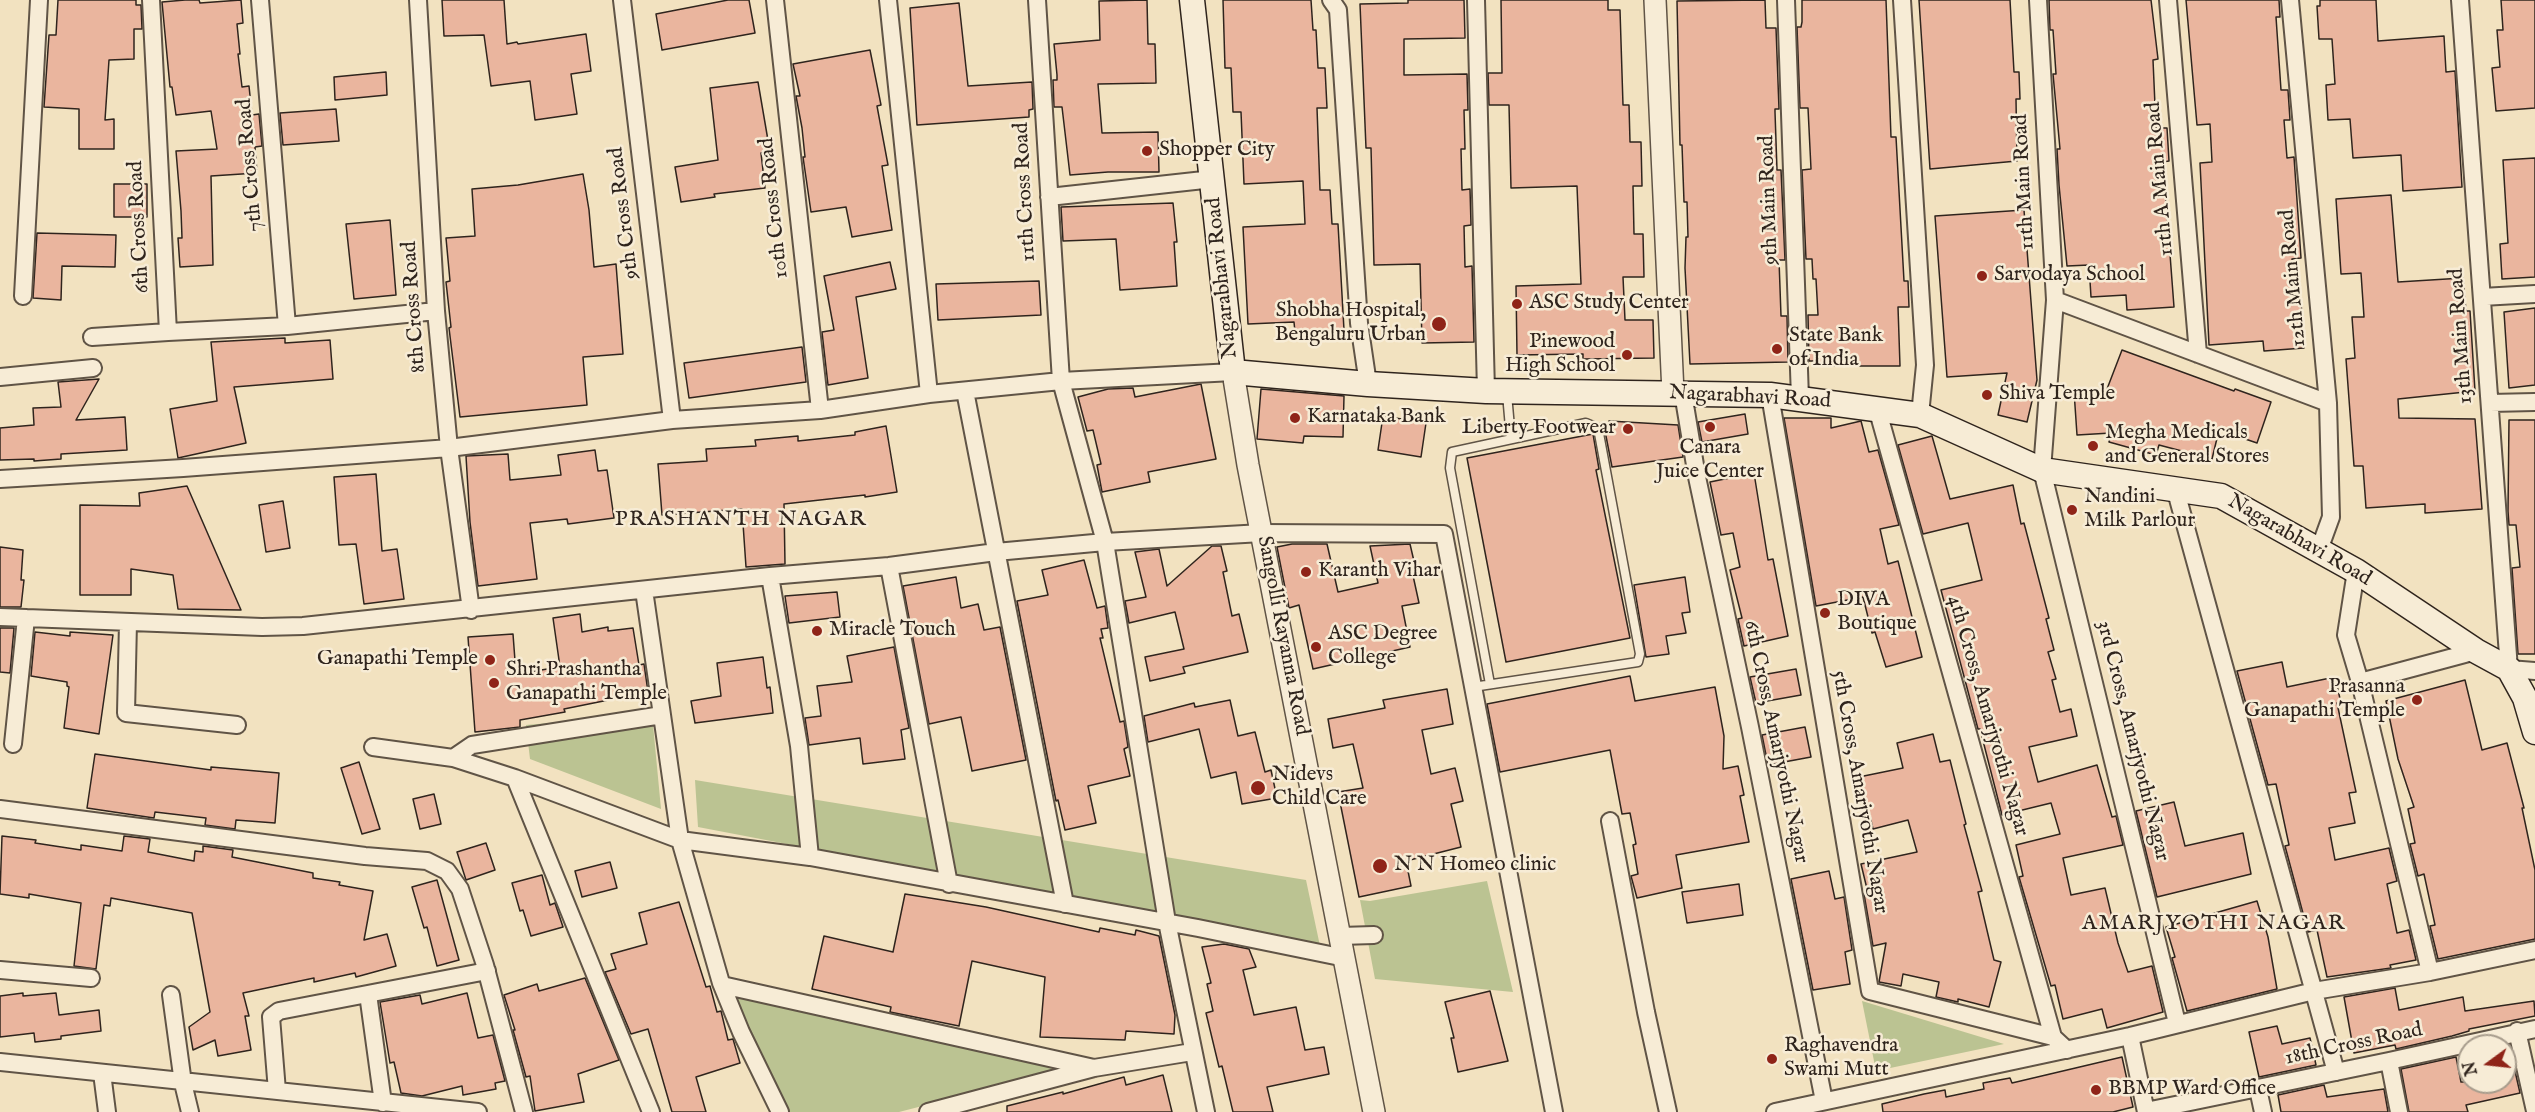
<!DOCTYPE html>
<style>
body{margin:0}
#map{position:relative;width:2535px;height:1112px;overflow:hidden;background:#f2e2c0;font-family:"IM FELL English",serif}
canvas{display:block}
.north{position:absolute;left:2457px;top:1034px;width:60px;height:60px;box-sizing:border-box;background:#f7ecd6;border:2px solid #a79c8c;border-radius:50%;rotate:255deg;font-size:16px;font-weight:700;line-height:24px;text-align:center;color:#2f241d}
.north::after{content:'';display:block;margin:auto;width:21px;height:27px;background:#8f2418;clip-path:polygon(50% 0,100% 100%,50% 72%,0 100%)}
</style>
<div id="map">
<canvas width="2535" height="1112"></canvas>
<div class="north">N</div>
</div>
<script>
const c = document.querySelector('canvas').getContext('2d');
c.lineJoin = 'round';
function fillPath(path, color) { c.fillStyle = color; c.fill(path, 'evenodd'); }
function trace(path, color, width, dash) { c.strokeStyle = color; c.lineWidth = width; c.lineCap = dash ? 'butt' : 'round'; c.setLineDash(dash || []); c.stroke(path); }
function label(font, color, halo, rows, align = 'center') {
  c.font = font + ' "IM FELL English",serif'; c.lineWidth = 5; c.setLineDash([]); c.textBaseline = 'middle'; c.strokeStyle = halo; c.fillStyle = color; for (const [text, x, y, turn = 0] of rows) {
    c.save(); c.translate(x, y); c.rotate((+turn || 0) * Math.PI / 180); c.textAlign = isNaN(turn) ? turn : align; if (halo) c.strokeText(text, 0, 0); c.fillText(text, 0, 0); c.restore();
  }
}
const green = new Path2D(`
 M652,714L661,809L530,759L526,725Z
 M695,780L1306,880L1320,946L698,827Z
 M1487,881L1513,992L1375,979L1360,900L1370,901Z
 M734,995L1070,1068L899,1112H789Z
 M1862,1001L2004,1044L1876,1071Z`);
const building = new Path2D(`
 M58,0H136V5H141L142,29H134V59L109,60L105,120L114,119V149H79V109L44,107L49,35H56Z
 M185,0H199L200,3L241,0L243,23L237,24L240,54H238L242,87L249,86L252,115L259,114L262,146L255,147L257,173L211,176L213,265L180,267L178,238H182L181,211L176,151L217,149L211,111L176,115L172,87H170L162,2Z
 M442,0H504L507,44L517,42L518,44L586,34L591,71L571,74L577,114L535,120L530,81L491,86L484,35L444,36Z
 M728,0H749L755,33L662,50L656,14Z
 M1147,0L1148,44H1155L1156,83L1098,84L1102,133L1158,132L1159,172H1108L1070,175L1062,107H1054L1053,80H1057V75L1054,44L1100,40L1099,1Z
 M1223,0H1311L1313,30H1316L1318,68H1325L1327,108H1317L1320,190H1330L1332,224H1338L1344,330L1295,332L1294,322L1248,324L1243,227L1305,224L1303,181L1244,184L1241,112H1233L1231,68H1225Z
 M1408,0H1464L1465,38L1404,39V75L1467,74L1468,110H1464L1465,149H1461L1462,190L1470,189L1471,225L1464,226L1465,267L1472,266L1474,342L1422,343L1420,264L1374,265L1371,148H1366L1360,4L1408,3Z
 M1501,0H1608V10H1620L1623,105H1629L1630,142H1641L1642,186H1633L1634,234H1643L1644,277H1623L1625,320H1653L1654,358L1583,359V354L1517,355L1516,286L1581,284L1577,186L1511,188L1509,105H1489L1488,73H1502Z
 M1765,0L1766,28H1776L1779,109H1775V112L1777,170H1781L1785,260H1779L1781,316H1787L1788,362L1690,364L1685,268L1686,237H1688L1687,202H1684L1682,145H1680L1677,1Z
 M1802,0H1886L1891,137H1896L1904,281H1908L1909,307H1898L1900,366H1819V361H1809L1808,315H1818L1816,279H1813L1812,259H1806L1802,170L1811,169L1808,108H1800L1797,27H1801L1802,22Z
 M1919,0H2010L2014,72H2019L2020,99H2016L2017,161L1930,169Z
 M2049,0H2151L2158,59L2153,60L2156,128H2167L2169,161L2163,162L2174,307L2127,310L2126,295L2091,297L2089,265L2067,266L2059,185L2057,149H2060L2053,74H2056L2053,30H2050Z
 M2186,0H2279L2280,17H2276L2281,90H2288L2290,120H2284L2287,158L2294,157L2301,258L2292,259L2295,302H2301L2304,348L2264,351L2263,341L2209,345L2200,163L2212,162L2210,124L2197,125Z
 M2320,0H2376L2378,41L2444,36L2446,72L2455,71L2462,187L2403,191L2401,155L2353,158L2350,119L2328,120L2326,85L2335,84L2332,39H2319L2317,6H2320Z
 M2501,0H2535V108L2496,111L2492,68L2500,67L2497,30H2503Z
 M959,3L968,86L1032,82L1033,109L1029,110V117L917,125L910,8Z
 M870,50L881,105L877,106L888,165L882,166L892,230L852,237L846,207L811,212L803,157H805L802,128L796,96H800L793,64Z
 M386,72L387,95L335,100L334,77Z
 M758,82L770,152L761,153L765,188L714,194L715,197L681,202L675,167L718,160L710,88Z
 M336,109L339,141L283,145L280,113Z
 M2535,158V277L2502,279L2500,244L2508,243L2503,160Z
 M583,174L589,210L594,267L616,264L623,354L583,357L587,405L460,417L449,328L451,327L446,282L450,281L446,238L475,236L472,189L518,185Z
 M114,184H147V217H114Z
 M2391,195L2398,282L2463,278L2466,311H2470L2475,391L2398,399L2399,418L2475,419L2482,509L2425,513V504L2366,508L2363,466H2354L2346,359L2355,358L2352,317H2364L2361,273L2341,274L2336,199Z
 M1173,203L1177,242H1174L1177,286L1120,290L1116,239L1063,241L1061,207Z
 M2024,210L2037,380L2027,422L1998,415L2007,373L1947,377L1935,216Z
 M390,220L396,295L354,299L346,224Z
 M37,233L116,235L115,267L62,266L61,300L33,298Z
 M890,262L896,289L856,297L868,378L828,385L822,332L834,330L824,276Z
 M1039,281L1041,315L938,320L936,284Z
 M2535,308V385L2509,388L2504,312Z
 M285,338V343L330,340L333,379L234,387L246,443L178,458L170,409L217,401L211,342Z
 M802,347L806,382L689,398L684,363Z
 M2122,350L2234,391L2235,389L2271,402L2257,443L2219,430L2212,459L2159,445L2156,455L2109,442L2111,433L2077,435L2074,391L2107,389Z
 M99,379L76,420L125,417L127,450L61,454V459L34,461V459L0,460V428L34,425L33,408L61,407L58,382Z
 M1201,384L1216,459L1148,472L1150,482L1102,492L1097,465L1101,464L1093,430L1087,431L1078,397L1108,389L1133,388L1135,397Z
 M1261,389L1344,396L1343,437L1304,436L1303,443L1257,439Z
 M1745,414L1748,434L1702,442L1698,422Z
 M1383,416L1426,423L1421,457L1378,450Z
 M1784,418H1831V428L1861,421L1869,452L1878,450L1899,525L1880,529L1888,564L1898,561L1922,657L1886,667L1875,632L1872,633L1863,597L1816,606Z
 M2509,420H2535V654H2518L2512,568L2520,567L2516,525H2509L2508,511Z
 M1609,421L1678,425L1683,457L1612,467L1605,431L1611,430Z
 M886,426L897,492L865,497V495L784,504L785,564L746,567L742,509L662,515L658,464L707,461L706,449L756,446L755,440L798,436V441L855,435V432Z
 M1593,434L1599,469L1596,470L1630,638L1506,662L1467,458Z
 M1932,436L1950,499L2013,485L2021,524L2024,523L2049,618L2046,619L2054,650L2048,652L2056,679L2052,680L2060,712L2071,709L2077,736L2029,747L2038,782L2097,765L2112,817L2116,816L2123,845L2063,858L2071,895L2105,888L2118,943L2128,972L2152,966L2163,1012L2107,1028L2102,1009L2063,1019L2055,985L2051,986L2019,877L2023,876L2016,845L2060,834L2051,803L2002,815L1980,729H1978L1941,590L1982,580L1968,523L1923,534L1898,445Z
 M595,450L598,471L607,470L614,518L568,524L567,519L530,523L537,579L478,586L470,522L466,456L508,454L510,480L561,475L558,455Z
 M1754,473L1768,560L1773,559L1788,636L1744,646L1738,619L1742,618L1730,570L1740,567L1733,533L1721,535L1710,482Z
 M376,474L382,551L397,549L404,599L364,604L356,544L339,545L334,477Z
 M187,486L241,610L178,609L173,575L131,569V595H80V505L140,506L139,493Z
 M283,501L290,548L266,552L259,505Z
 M1292,544H1327L1338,592L1378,583L1370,546L1410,544L1416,570L1412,571L1419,603L1402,606L1410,647L1313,669L1299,605L1289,608L1277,547Z
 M1212,546H1221L1227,571L1223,572L1232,616L1239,614L1248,652L1183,667L1185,673L1150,681L1145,657L1184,649L1175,612L1129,623L1125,601L1146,597L1135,552L1159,549L1167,586Z
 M0,547L23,550L21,580H24L21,607H0Z
 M1084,560L1097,608L1105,606L1108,628L1101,629L1103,638H1100L1120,722L1124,721L1128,747L1124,749L1130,776L1088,786L1096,823L1065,830L1058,800L1056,801L1017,601L1048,595L1042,570Z
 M956,577L961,608L978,604L984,630L1000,627L1026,760L972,771L961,717L929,724L903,586Z
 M1685,577L1690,612L1682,613L1686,633L1666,636L1669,654L1646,657L1634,585Z
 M837,592L840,617L789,623L785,596Z
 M580,614L582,632L608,627V631L633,628L639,665L644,664L648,692L564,709L565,712L520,720V727L475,732L468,637L513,634L516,674L560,667L553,618Z
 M0,628H14L10,673L0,672Z
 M35,632L70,636V632L113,635L99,734L64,728L69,687L67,686V682L31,676Z
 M894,647L909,728L901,730L905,759L863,764L860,738L809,745L805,718L821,716L817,686L852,682L847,656Z
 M763,657L767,688L770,687L773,713L695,723L691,701L721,696L717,663Z
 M2282,662L2287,687L2335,677L2341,703H2337L2356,792L2349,793L2355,823L2329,828L2335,860L2389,848L2397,881L2387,884L2397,933L2409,930L2416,960L2390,965L2391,968L2327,977L2317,930L2308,932L2285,846L2289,845L2276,784L2268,785L2237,671Z
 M1796,669L1801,695L1756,703L1750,677Z
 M1630,676L1635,701L1715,687L1724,736L1723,769L1738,766L1744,795L1740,796L1749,842L1676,855L1682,888L1637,898L1631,876L1638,874L1633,845L1636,844L1630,813L1622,814L1610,750L1500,772L1487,704Z
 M2465,680L2482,750L2507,743L2524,808H2522L2535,870V939L2438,959L2430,926L2435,925L2424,874L2418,876L2410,844L2415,843L2408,809L2414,807L2398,759L2386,701Z
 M1447,689L1453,724L1422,730L1431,774L1455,768L1463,801L1451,804L1461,847L1406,861L1411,886L1359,897L1338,792L1363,788L1353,744L1333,748L1328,719L1385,708L1383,700Z
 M1230,700L1238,736L1255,732L1265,772L1271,770L1277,798L1242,804L1236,772L1211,778L1199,729L1148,742L1144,716L1194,703L1195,707Z
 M1805,727L1811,757L1768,765L1762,735Z
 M1933,734L1940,762L1950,760L1966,824L1964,825L1982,891L1978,892L1994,960L2001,962L1989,1007L1958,999V1002L1936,997L1939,982L1903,974L1901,986L1879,982L1886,943L1873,946L1864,894L1868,893L1861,864L1917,852L1908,820L1873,829L1866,800L1859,801L1854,778L1903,768L1897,743Z
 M95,754L211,770V767L279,773L275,823L236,820L235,829L205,825L206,818L155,812L154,818L87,808Z
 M359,762L380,829L362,834L341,768Z
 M434,794L441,824L420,829L413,799Z
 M2174,802L2185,846L2243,833L2251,874L2157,897L2136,811Z
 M2,836L36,840L35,843L81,850V845L122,851L124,836L150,839L148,852L194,861L195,851L203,852V846L233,850L232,857L313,873V878L340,882L339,885L373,891L364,940L387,934L396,966L356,977L355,973L314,982V978L243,993L249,1016H245L251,1050L218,1056L215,1040L193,1050L189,1027L210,1012L192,913L111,898L110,906L104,905L96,969L74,966L81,903L29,894V898L0,894Z
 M486,843L495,870L466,880L457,852Z
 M610,862L617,888L582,897L575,871Z
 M1829,871L1835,899L1844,897L1852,950L1845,952L1850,984L1813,990L1791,879Z
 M542,875L550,905L555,903L563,927L531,936L523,910L520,911L512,883Z
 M437,880L459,960L437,966L427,927L424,928L412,887Z
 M1739,884L1743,915L1687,923L1682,892Z
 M905,894L986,907L1099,932L1100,928L1135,935L1136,930L1159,936L1175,1015L1174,1034L1126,1031L1125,1040L1040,1037L1045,977L972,961L959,1026L890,1012L891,1007L812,989L824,936L893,952Z
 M2257,901L2268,937L2277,989L2187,1011L2172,958L2175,957L2166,927Z
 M679,902L706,987L710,986L717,1012L721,1011L728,1040L733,1039L740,1063L696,1077L706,1112H672L648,1029L631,1034L605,972L616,969L611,954L647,944L639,913Z
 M1224,944L1249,949L1256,967L1243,970L1254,1015L1296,1007L1305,1050L1324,1047L1329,1074L1267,1087L1273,1112H1233L1222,1066L1219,1067L1206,1013L1213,1011L1207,984L1211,983L1202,947Z
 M585,978L619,1060L578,1074L584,1102L535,1111L530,1076L526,1077L513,1030H515L504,995L537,984L539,991Z
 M2395,988L2399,1010L2463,997L2465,1011L2534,1001L2535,1016L2469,1029V1031L2452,1036L2396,1049L2395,1045L2354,1053L2344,997Z
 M1490,991L1508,1061L1458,1072L1451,1038H1454L1445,1002Z
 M23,993V996L56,993L59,1015L99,1010L101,1031L61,1036V1039L35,1042L34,1033L0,1037V996Z
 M467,993L478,1038L493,1035L505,1081L495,1083L496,1089L463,1095L462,1086L422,1096L401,1093L394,1062L390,1063L380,1002L420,995L422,1004Z
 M2277,1026L2282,1044L2310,1038L2316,1065L2259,1077L2249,1032Z
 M2509,1045L2520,1093L2466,1105L2468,1112H2409L2401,1069L2456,1057L2461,1082H2505V1046Z
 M2122,1057L2133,1107L2113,1112H1883L1882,1104L1924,1094L1945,1090L1946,1097L1984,1089L1983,1083L2010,1078L2012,1083Z
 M1163,1075L1172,1112H1007V1106L1063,1092V1094L1124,1077L1126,1085Z
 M2324,1085L2327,1097L2384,1089L2388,1112H2281L2278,1095Z`);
const service = new Path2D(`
 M1507,394L1511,439
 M1473,687L1638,662L1640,654L1598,428L1586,423L1452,452L1450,468L1490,684`);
const minor = new Path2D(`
 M151,0L168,332L287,326L436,311
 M260,0L287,326
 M418,0L436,311L449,448L471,610
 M622,0L672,420
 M775,0L820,410
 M888,0L929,394
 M1037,0L1061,381L1105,542L1167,922L1206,1112
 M1331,0L1338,10L1359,323L1368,384
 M1476,0L1486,391
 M1786,0L1800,398
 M1902,0L1925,365L1920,415
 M2038,0L2055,300L2042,470L2177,1023
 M2168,0L2198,354
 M2290,0L2328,403L2331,517L2319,550
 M2460,0L2509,669L2535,671
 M1049,197L1213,179
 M23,296L39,0
 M2482,297L2535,294
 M2055,300L2328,403
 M92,337L168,332
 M0,377L93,368
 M965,391L1065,904
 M1683,393L1697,477L1750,727L1824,1101
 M1770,395L1870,991L2053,1037L2067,1050
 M2490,403L2535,402
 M1877,408L2053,1037
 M0,479L183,468L449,448L672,420L820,410L929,394L1061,381L1233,372
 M2175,488L2336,1072
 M889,566L949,884
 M2356,571L2346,635L2360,682L2430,972
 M770,576L889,566L996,552L1105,542L1262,533L1444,534L1554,1112
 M644,590L680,840L721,983L741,1032L780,1112
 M0,617L262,627L303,626L770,576L799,746L810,857
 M128,622L126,713L237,725
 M2360,682L2476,651
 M13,744L26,618
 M373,747L453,758L515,778L680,840L810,857L1198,928L1345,958
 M453,758L472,745L662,715
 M515,778L651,1112
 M0,809L365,856L427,861L447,871L460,889L485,965L524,1112
 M1610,821L1646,1012L1668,1112
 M1340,936L1374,935
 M0,970L91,978
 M722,985L1094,1068
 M368,994L383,1103
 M171,995L183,1083L190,1112
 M2517,1031L2535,1111
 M2130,1036L2146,1112
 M2389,1061L2399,1112
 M0,1062L478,1112
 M102,1073L107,1112
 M2258,1089L2263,1112
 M277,1091L271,1017L279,1011L487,971
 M2146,1111L2389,1061L2535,1029
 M928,1112L1094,1068L1192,1052
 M1775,1112L2130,1036L2314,991L2430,972L2535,950`);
const tertiary = new Path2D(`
 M1655,0L1673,393
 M1233,372L1248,465L1374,1112`);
const secondary = new Path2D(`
 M1192,0L1233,372L1368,384L1486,391L1770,395L1920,415L2042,470L2221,496L2356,571L2476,651L2509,669L2525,698L2535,732`);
const markers = [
 [1147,151,6,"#8f2418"],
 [1982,276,6,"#8f2418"],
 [1517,304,6,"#8f2418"],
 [1439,324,8,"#8f2418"],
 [1777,349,6,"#8f2418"],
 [1627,355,6,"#8f2418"],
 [1987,395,6,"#8f2418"],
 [1295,418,6,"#8f2418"],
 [1710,427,6,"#8f2418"],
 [1628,429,6,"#8f2418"],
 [2093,446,6,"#8f2418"],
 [2072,510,6,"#8f2418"],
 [1306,572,6,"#8f2418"],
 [1825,613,6,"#8f2418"],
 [817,631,6,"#8f2418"],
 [1316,647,6,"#8f2418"],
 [490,660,6,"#8f2418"],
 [494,683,6,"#8f2418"],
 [2417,700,6,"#8f2418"],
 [1258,788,8,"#8f2418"],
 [1380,866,8,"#8f2418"],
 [1772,1059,6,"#8f2418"],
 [2096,1090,6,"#8f2418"]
];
const poiNames = [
 ["Shopper City",1159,151],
 ["Sarvodaya School",1994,276],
 ["ASC Study Center",1529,304],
 ["Shobha Hospital,",1426,312,"right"],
 ["Bengaluru Urban",1426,336,"right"],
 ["State Bank",1789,337],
 ["of India",1789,361],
 ["Pinewood",1615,343,"right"],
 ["High School",1615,367,"right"],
 ["Shiva Temple",1999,395],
 ["Karnataka Bank",1307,418],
 ["Liberty Footwear",1616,429,"right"],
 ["Megha Medicals",2105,434],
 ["and General Stores",2105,458],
 ["Canara",1710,449,"center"],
 ["Juice Center",1710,473,"center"],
 ["Nandini",2084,498],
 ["Milk Parlour",2084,522],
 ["Karanth Vihar",1318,572],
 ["DIVA",1837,601],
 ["Boutique",1837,625],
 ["Miracle Touch",829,631],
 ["ASC Degree",1328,635],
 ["College",1328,659],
 ["Ganapathi Temple",478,660,"right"],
 ["Shri Prashantha",506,671],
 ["Ganapathi Temple",506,695],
 ["Prasanna",2405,688,"right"],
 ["Ganapathi Temple",2405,712,"right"],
 ["Nidevs",1272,776],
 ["Child Care",1272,800],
 ["N N Homeo clinic",1394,866],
 ["Raghavendra",1784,1047],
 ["Swami Mutt",1784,1071],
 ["BBMP Ward Office",2108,1090]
];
const streetNames = [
 ["7th Cross Road",251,165,-95],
 ["11th A Main Road",2161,179,-95],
 ["11th Main Road",2025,182,-93],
 ["11th Cross Road",1026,192,-93],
 ["9th Main Road",1770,200,-92],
 ["10th Cross Road",775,208,-96],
 ["9th Cross Road",625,213,-97],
 ["6th Cross Road",140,227,-93],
 ["Nagarabhavi Road",1223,278,-96],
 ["12th Main Road",2294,278,-95],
 ["8th Cross Road",415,307,-94],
 ["13th Main Road",2462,336,-94],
 ["Nagarabhavi Road",1750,398,3],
 ["Nagarabhavi Road",2299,541,30],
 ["Sangolli Rayanna Road",1282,636,79],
 ["4th Cross, Amarjyothi Nagar",1987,716,74],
 ["3rd Cross, Amarjyothi Nagar",2132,741,76],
 ["6th Cross, Amarjyothi Nagar",1775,742,78],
 ["5th Cross, Amarjyothi Nagar",1859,792,80],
 ["18th Cross Road",2354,1045,-12]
];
const neighbourhoodNames = [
 ["PRASHANTH NAGAR",741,520],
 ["AMARJYOTHI NAGAR",2214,924]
];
fillPath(green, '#bbc392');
fillPath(building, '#eab59e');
trace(building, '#2f241d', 1.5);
trace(service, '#605446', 11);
trace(minor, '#605446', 20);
trace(tertiary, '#605446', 24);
trace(secondary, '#2f241d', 27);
trace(service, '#f7ecd6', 8);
trace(minor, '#f7ecd6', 16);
trace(tertiary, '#f7ecd6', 21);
trace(secondary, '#f7ecd6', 24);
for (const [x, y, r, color] of markers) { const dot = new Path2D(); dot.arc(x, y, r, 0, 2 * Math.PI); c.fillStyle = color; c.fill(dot); trace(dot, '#f7ecd6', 2); }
label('21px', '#2f241d', '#f7ecd6', poiNames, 'left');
label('21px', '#2f241d', '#f7ecd6', streetNames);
c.letterSpacing = '1.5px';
label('22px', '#2f241d', '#f7ecd6', neighbourhoodNames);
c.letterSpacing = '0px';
</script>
